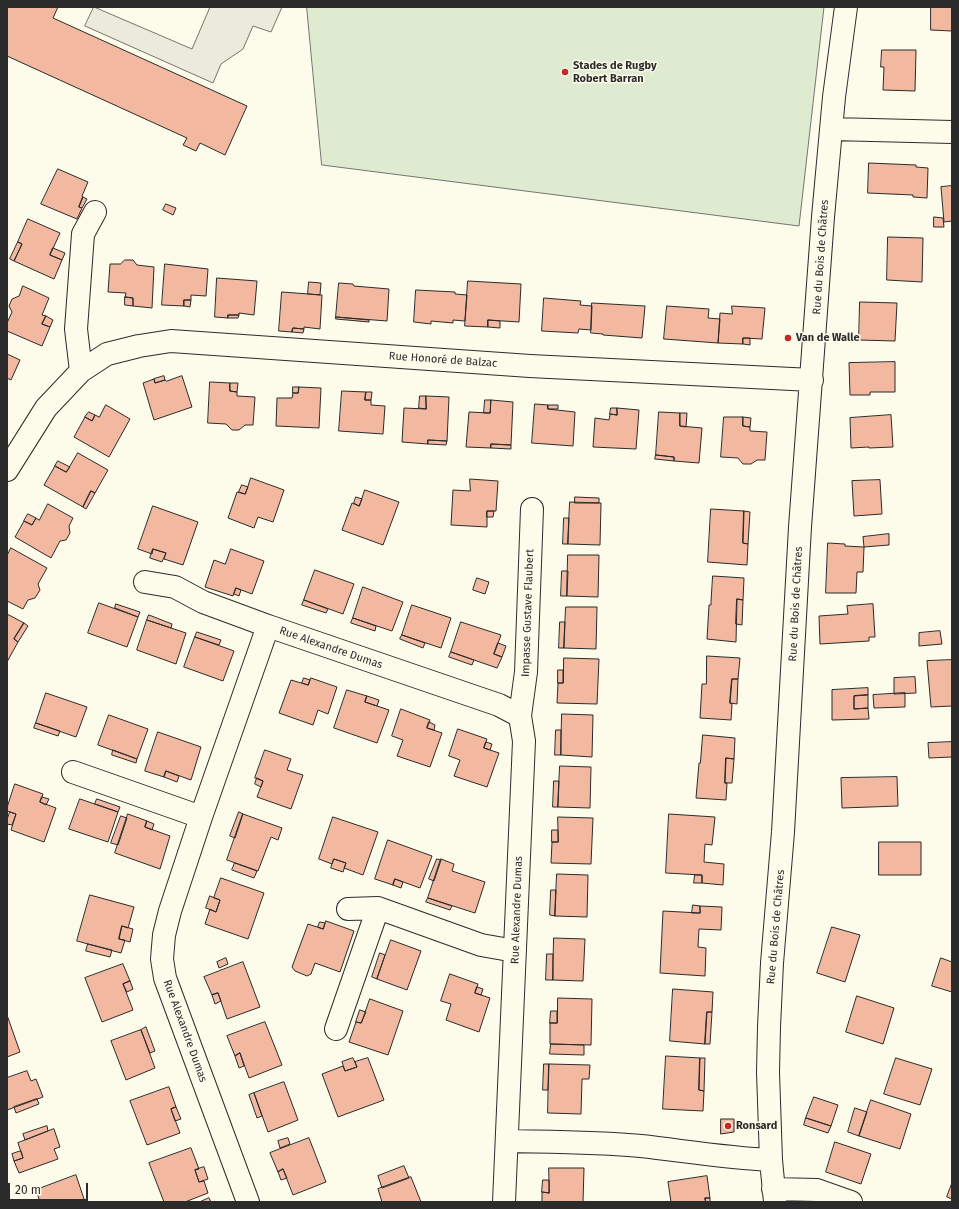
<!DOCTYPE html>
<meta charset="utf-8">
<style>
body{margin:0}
#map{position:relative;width:959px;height:1209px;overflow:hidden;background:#fdfbea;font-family:"Fira Sans",sans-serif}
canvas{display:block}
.frame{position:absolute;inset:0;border:8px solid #2b2b2b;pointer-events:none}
.scale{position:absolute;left:8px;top:1183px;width:80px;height:18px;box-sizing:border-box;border:2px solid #2b2b2b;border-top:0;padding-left:5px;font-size:12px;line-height:14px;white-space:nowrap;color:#2b2b2b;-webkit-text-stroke:3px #fdfbea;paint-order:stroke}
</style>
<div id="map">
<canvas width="959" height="1209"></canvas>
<div class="frame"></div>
<div class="scale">20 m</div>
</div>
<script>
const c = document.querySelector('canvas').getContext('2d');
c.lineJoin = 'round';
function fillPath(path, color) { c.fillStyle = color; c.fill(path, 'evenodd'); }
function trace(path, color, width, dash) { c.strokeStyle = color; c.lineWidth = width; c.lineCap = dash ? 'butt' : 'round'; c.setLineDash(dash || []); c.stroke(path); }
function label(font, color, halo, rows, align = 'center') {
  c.font = font + ' "Fira Sans",sans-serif'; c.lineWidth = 3; c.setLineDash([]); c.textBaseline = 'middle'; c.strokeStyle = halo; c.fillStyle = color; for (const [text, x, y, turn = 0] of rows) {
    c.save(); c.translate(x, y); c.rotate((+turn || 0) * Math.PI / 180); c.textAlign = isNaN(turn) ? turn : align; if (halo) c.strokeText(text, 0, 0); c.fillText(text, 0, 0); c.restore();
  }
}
const green = new Path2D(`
 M307,7H824L799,226L322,165Z`);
const parking = new Path2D(`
 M94,7L192,49L210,7H282L271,32L253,26L243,49L221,64L213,83L85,26Z`);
const building = new Path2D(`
 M7,7H58L53,18L247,106L225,155L200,143L196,151L183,145L187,138L7,56Z
 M931,7H952V31L931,30Z
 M882,50H916L915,91L883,90L884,67H881Z
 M869,163L916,165V167L928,168L927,198L913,197V195L868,193Z
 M58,169L88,182L82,196L83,197L79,207L82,208L77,219L41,204Z
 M952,186V221L944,222L941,187Z
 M83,197L87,199L82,208L79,207Z
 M166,204L176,208L173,215L163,210Z
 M934,217L943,218L944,227H934Z
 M28,219L60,233L50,255L62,260L54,279L14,261L22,244L18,242Z
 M888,237L923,238L922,282L887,280Z
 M18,242L22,244L14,261L10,259Z
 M53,248L65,253L62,260L50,255Z
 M125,260H133L137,265L154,267L152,308L133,306V298L125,297L126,293L108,292L110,264H120Z
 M165,264L208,269L206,296L191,295V300H184V306L162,305Z
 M217,278L257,281L254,315L239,313V315H228V318L215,317Z
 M468,281L521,284L519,322L488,320V327L465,326Z
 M309,282L321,283L320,295L308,294Z
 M339,283L353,284L354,286L389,289L387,321L336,317Z
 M23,286L49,298L42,315L46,316L42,324L50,327L42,346L7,331V323L12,312L9,306L12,299L19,296Z
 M416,290L455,292V294L467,295L465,321L453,320V323L431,321V324L414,322Z
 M282,292L322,295L320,329L304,327V329L293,328L292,332L279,331Z
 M125,297L133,298V306L125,305Z
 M544,298L581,301L580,305L592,306L591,330L579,329L578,333L542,331Z
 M184,300H191L190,307L184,306Z
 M860,302L897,303L895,341L859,340Z
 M592,303L645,306L642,338L603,335V334L591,333Z
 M667,306L709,309L708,318L720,319L718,343L664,339Z
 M732,306L765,308L762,339L743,338V344L718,343L720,313L732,314Z
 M228,315H239L238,318H228Z
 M46,316L53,320L50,327L42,324Z
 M336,317L369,320V322L336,319Z
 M488,320L500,321V328L488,327Z
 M293,328L304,329L303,333L292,332Z
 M743,338H750V345L743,344Z
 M7,354L20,360L11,380L7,378Z
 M895,362V392H870V395H850L849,363Z
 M164,376L165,380L155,383L154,379Z
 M182,376L192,407L154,420L143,383L154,379L155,383L165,380L166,381Z
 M210,382L230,383V391L237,392V396L255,397L253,425H245L239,430H232L226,424L208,423Z
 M230,383H238L237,392L230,391Z
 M293,387H299L298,393H293Z
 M299,387L321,388L319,428L276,426L277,398H292L293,393H298Z
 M342,391L366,392L365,400H371V405L385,406L383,434L339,431Z
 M366,392H372L371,400H365Z
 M420,396H426V409L419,408Z
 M426,396L449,397L447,441L428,440V444L402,442L404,408L426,409Z
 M485,400H491L490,413H484Z
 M491,400L513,402L511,445L491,444V448L466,447L469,412L490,413Z
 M535,404L548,405V409L575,412L573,446L532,443Z
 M106,405L130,419L109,457L74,437L85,417L92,421L95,415L99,417Z
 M548,405H558V409H548Z
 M611,408H617V415L610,414Z
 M617,408L639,410L636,449L593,447L595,418L609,420L610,414L617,415Z
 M89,412L95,415L92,421L85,417Z
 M659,412L680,413V426L702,428L699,463L674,461V457L656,455Z
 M680,413H687L686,427L680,426Z
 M891,415L893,447L869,448V447L851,448L850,418Z
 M724,417H743V426L750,427V431L767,432L765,460H757L751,464H743L738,458L721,457Z
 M743,417L751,418L750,427L743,426Z
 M428,440L447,441L446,445L428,444Z
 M491,444L511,445V449L491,448Z
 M78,453L108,470L95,493L91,491L83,507L44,485L55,466L66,472Z
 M656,455L674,457V461L655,459Z
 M58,461L70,467L66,472L55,466Z
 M251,478L284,490L273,522L258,517L254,528L228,518L237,492L245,494Z
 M470,479L498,481L496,511H487V527L451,525L453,490L470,491Z
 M880,480L882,514L854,516L852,481Z
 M242,485L248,487L245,494L239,492Z
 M365,490L399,502L383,545L342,530L352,503L359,506Z
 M91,491L95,493L86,509L83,507Z
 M356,497L362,499L359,506L354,503Z
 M575,497L599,498V503H575Z
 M570,502L601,503L600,545L568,544Z
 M48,504L73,518L69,526L70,533L66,540L60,541L51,558L15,537L24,521L32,525L36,518L39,520Z
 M153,506L198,522L183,565L164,559L166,553L153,549L152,554L138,549Z
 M711,509L744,511L743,543L748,544L747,565L708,562Z
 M487,511H494L493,517H487Z
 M744,511L750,512L748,544L743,543Z
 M28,514L36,518L32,525L24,521Z
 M564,518H569L568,544H563Z
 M889,534V545L864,547L863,537Z
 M828,543L845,544V546L864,547L863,572H857L856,593H826Z
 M11,548L47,568L38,584L40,590L35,598L28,600L23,609L7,601V556Z
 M153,549L166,553L162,562L150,558Z
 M231,549L264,561L252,594L236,588L233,596L205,587L214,560L225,564Z
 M568,555H599L598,597L567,596Z
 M315,570L354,584L343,614L304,600Z
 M562,571H568L567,596H561Z
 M713,576L744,578L743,600L737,599L736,642L707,639L709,605H711V602Z
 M477,578L489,582L485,594L473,590Z
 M363,587L403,602L392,631L353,618Z
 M236,588L241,590L239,596L234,594Z
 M737,599L743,600L742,625L736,624Z
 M304,600L328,609L326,613L302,605Z
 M99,603L138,617L127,647L88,633Z
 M116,604L140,612L138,617L115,608Z
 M873,604L875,637H869V641L820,644L819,616L848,614L847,606Z
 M412,605L451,618L441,648L402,635Z
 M566,607H597L596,649L564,648Z
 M7,614L24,623L14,639L18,642L7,662Z
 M149,615L172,624L171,628L147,620Z
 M353,618L376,626L375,631L351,623Z
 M147,620L186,633L176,664L137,650Z
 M461,622L501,635L494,654L502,657L497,668L451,652Z
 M560,622H565L564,648H559Z
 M24,623L28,626L18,642L14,639Z
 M940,631L942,644L919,646V633Z
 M197,632L221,640L219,645L195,637Z
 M402,635L425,643L423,648L400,639Z
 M195,637L234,651L223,681L184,667Z
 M498,643L506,646L502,657L494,654Z
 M451,652L474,660L472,665L449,657Z
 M707,656L740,658L738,679H732L730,703L732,704L731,720L700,718L702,684H706Z
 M564,658L599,659L597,704L557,703L558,683H563Z
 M952,660V706L931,707L927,661Z
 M558,670H563V683H558Z
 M915,677L916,693L894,694V678Z
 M304,678L310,680L308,685L302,683Z
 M311,678L337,687L328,714L318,710L313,725L279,713L291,680L308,685Z
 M732,679H738L737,704L730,703Z
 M868,688V695L854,696V709L868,708L869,719L832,720V690Z
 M347,690L367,696L365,702L389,710L377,743L334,728Z
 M46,693L87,707L76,737L36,723Z
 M905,693V707L874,708L873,695Z
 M868,695V708L854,709V696Z
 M367,696L379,700L377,706L365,702Z
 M401,709L430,720L427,728L442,733L430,767L397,756L403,740L392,736Z
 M562,714L593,715L592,757L561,755Z
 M109,715L148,729L137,759L98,745Z
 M429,722L435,725L434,730L427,728Z
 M36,723L60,731L58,736L34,728Z
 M458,729L487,739L484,748L499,753L487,787L454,776L460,760L449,756Z
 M556,730H561V755H555Z
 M158,732L201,747L191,780L166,771L164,777L145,771Z
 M703,735L735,738L734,759L726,758L725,783H727L726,800L696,798L699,763H700Z
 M486,742L492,744L490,750L484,748Z
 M952,742V757L929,758L928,743Z
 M113,750L137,759L136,763L112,755Z
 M265,750L291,759L287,770L303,775L291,809L257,797L263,781L255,778Z
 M726,758L734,759L732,783H725Z
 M560,766L591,767L590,808L558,807Z
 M166,771L179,776L177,782L164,777Z
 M897,777L898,806L842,808L841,778Z
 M257,778L263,781L261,787L255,784Z
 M554,781H559L558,807H553Z
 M15,784L43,794L40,802L56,808L44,842L11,830L16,814L7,811V808Z
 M42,797L49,799L46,805L40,802Z
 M80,799L118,812L108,842L69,829Z
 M97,799L120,807L118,812L95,804Z
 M10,812L16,814L12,825L7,824V820Z
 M239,812L243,814L235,838L230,836Z
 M128,814L147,821L145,827L170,836L160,869L115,853Z
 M243,814L282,828L278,840L271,837L258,871L227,860Z
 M669,814L715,817L712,845L705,844L704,862L724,864L723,885L702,883V875L666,873Z
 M121,816L127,818L118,845L111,843Z
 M333,817L378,832L363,875L344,868L346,863L334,859L332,864L319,859Z
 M558,817L593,818L591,864L551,863L552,842H558Z
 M147,821L154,824L152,830L145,827Z
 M552,830H558V842H552Z
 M388,840L432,856L420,888L395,879L393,885L375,879Z
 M879,842H921V875H879Z
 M334,859L346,863L343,872L331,868Z
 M437,859L441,860L434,881L429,879Z
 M441,859L454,864L452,871L485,882L475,913L428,898Z
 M235,863L257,871L254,878L232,870Z
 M557,874L588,875L587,917L555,916Z
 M695,875H702V883H694Z
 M221,878L264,893L248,939L205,924L210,909L216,912L220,900L214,898Z
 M395,879L403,882L401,888L393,885Z
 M551,890H556L555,916L550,915Z
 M90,895L134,907L128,928L122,926L119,939L125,940L121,953L77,941Z
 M210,896L220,900L216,912L206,908Z
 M428,898L452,906L450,910L426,902Z
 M693,905L700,906V913H692Z
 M700,906L722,907L721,930L699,929L698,947L706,948L705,976L660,973L663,911L700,913Z
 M326,921L354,931L340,972L315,963L311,974L307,976L295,971L292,967L308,924L323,929Z
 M320,922L325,923L323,929L318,927Z
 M122,926L133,929L130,942L119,939Z
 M832,927L860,935L845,982L817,973Z
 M554,938L585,939L583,981L553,980Z
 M391,940L421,951L407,990L377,979Z
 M88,944L112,950L110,957L86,951Z
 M380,953L385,955L377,979L372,977Z
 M547,954H553V980H546Z
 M226,958L228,964L219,968L217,962Z
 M941,958L952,962V992L932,986Z
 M243,962L260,1007L227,1019L218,993L212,995L204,977Z
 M123,964L130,981L123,984L133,1010L102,1022L85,978Z
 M450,974L478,984L475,993L490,998L479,1032L446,1020L451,1004L441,1001Z
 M130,981L133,989L127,992L123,984Z
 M477,987L483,989L481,995L475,993Z
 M673,989L713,992L712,1012H707L705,1044L670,1041Z
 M218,993L221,1001L215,1004L212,995Z
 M857,996L894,1008L883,1044L846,1032Z
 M558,998L592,999L591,1045L550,1044V1023H557Z
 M370,999L403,1011L388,1055L349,1042L356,1022L361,1023Z
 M360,1010L366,1012L361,1023L356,1022Z
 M551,1011H557V1023H550Z
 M707,1012H712L710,1044H705Z
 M7,1015L20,1052L7,1057Z
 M265,1022L282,1065L249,1078L240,1053L235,1056L227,1036Z
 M146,1027L155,1051L150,1053L141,1030Z
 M141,1030L155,1068L126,1080L111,1041Z
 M551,1044L584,1045V1055L550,1054Z
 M240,1053L244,1066L239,1068L235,1056Z
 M666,1056L700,1058L699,1090L704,1091L703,1111L663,1109Z
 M353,1058L357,1067L345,1071L342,1062Z
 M368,1058L384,1100L338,1117L322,1074L343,1066L345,1071L357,1067L355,1062Z
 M700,1058H705L704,1091L699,1090Z
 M896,1058L932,1069L920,1105L884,1094Z
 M544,1064H549L548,1090H543Z
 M549,1064L590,1065L589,1079H582L581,1114L548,1113Z
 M27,1071L31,1081L36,1079L43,1097L7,1110V1078Z
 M284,1082L298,1120L268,1132L254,1093Z
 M169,1087L176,1107L171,1109L180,1133L147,1145L130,1101Z
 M254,1093L262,1116L257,1118L249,1095Z
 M814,1097L838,1105L831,1126L806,1118Z
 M37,1099L39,1104L16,1113L14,1107Z
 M871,1100L911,1114L900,1149L859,1136Z
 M176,1107L181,1119L175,1121L171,1109Z
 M855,1108L867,1112L859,1136L848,1132Z
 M806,1118L831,1126L828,1133L804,1125Z
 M721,1119H734V1132L721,1134Z
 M47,1126L48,1131L25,1140L23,1134Z
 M54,1129L60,1147L54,1149L58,1159L19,1173L14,1161L23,1158L18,1143Z
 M288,1138L290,1144L280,1148L278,1141Z
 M309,1138L326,1182L293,1195L283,1169L278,1172L270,1153Z
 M835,1142L871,1154L861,1184L826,1172Z
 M191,1148L199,1169L195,1170L199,1182L204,1181L208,1193L185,1202H164L149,1163Z
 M21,1151L23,1158L14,1161L12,1154Z
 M404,1166L409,1178L382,1188L378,1176Z
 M204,1167L208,1179L199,1182L195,1170Z
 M549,1168H584L583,1202H542V1192L549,1193Z
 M283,1169L287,1178L281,1180L278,1172Z
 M76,1175L85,1202H40L36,1190Z
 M707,1176L710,1198H705L706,1202H671L668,1182Z
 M411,1177L421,1202H382L378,1189Z
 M543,1180H549V1193L542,1192Z
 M952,1183V1199L947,1197Z
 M209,1198L211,1202H200Z
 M705,1198H710V1202H706Z`);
const street = new Path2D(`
 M832,129L952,132
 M81,371L76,329L83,234L95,212
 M7,470L46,408L81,371L107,354L139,346L171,341L530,366L812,380
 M145,582L175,587L203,602L268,626
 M73,772L201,817
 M348,909L378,908L481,945L515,951
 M336,1029L378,908
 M507,1141C552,1142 597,1142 641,1146C685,1151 727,1158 771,1160
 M773,1189L817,1190L851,1202
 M248,1202L165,978L162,959L164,935L170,911L201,817L268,626L499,705L520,716
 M504,1202L524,741L520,716L526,672L532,509
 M775,1202L771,1160L768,1072L769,1027L772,963L783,832L800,527L823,217L834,97L846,7`);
const markers = [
 [565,72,4,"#c62828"],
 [788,338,4,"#c62828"],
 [728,1126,4,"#c62828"]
];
const poiNames = [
 ["Stades de Rugby",573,66],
 ["Robert Barran",573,79],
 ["Van de Walle",796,338],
 ["Ronsard",736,1126]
];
const streetNames = [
 ["Rue du Bois de Châtres",821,257,-86],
 ["Rue Honoré de Balzac",443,360,4],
 ["Rue du Bois de Châtres",796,604,-87],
 ["Impasse Gustave Flaubert",528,613,-88],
 ["Rue Alexandre Dumas",331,648,19],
 ["Rue Alexandre Dumas",517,910,-88],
 ["Rue du Bois de Châtres",776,927,-85],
 ["Rue Alexandre Dumas",185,1031,70]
];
fillPath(green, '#deebd1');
trace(green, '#74746e', 1);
fillPath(parking, '#eceadb');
trace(parking, '#74746e', 1);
fillPath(building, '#f2b8a0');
trace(building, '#2b2b2b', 1);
trace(street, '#2b2b2b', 24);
trace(street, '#fdfbea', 22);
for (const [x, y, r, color] of markers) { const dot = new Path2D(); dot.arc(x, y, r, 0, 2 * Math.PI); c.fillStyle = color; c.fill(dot); trace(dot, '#fdfbea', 1.5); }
label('bold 11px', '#2b2b2b', '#fdfbea', poiNames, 'left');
label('11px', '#2b2b2b', '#fdfbea', streetNames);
</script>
